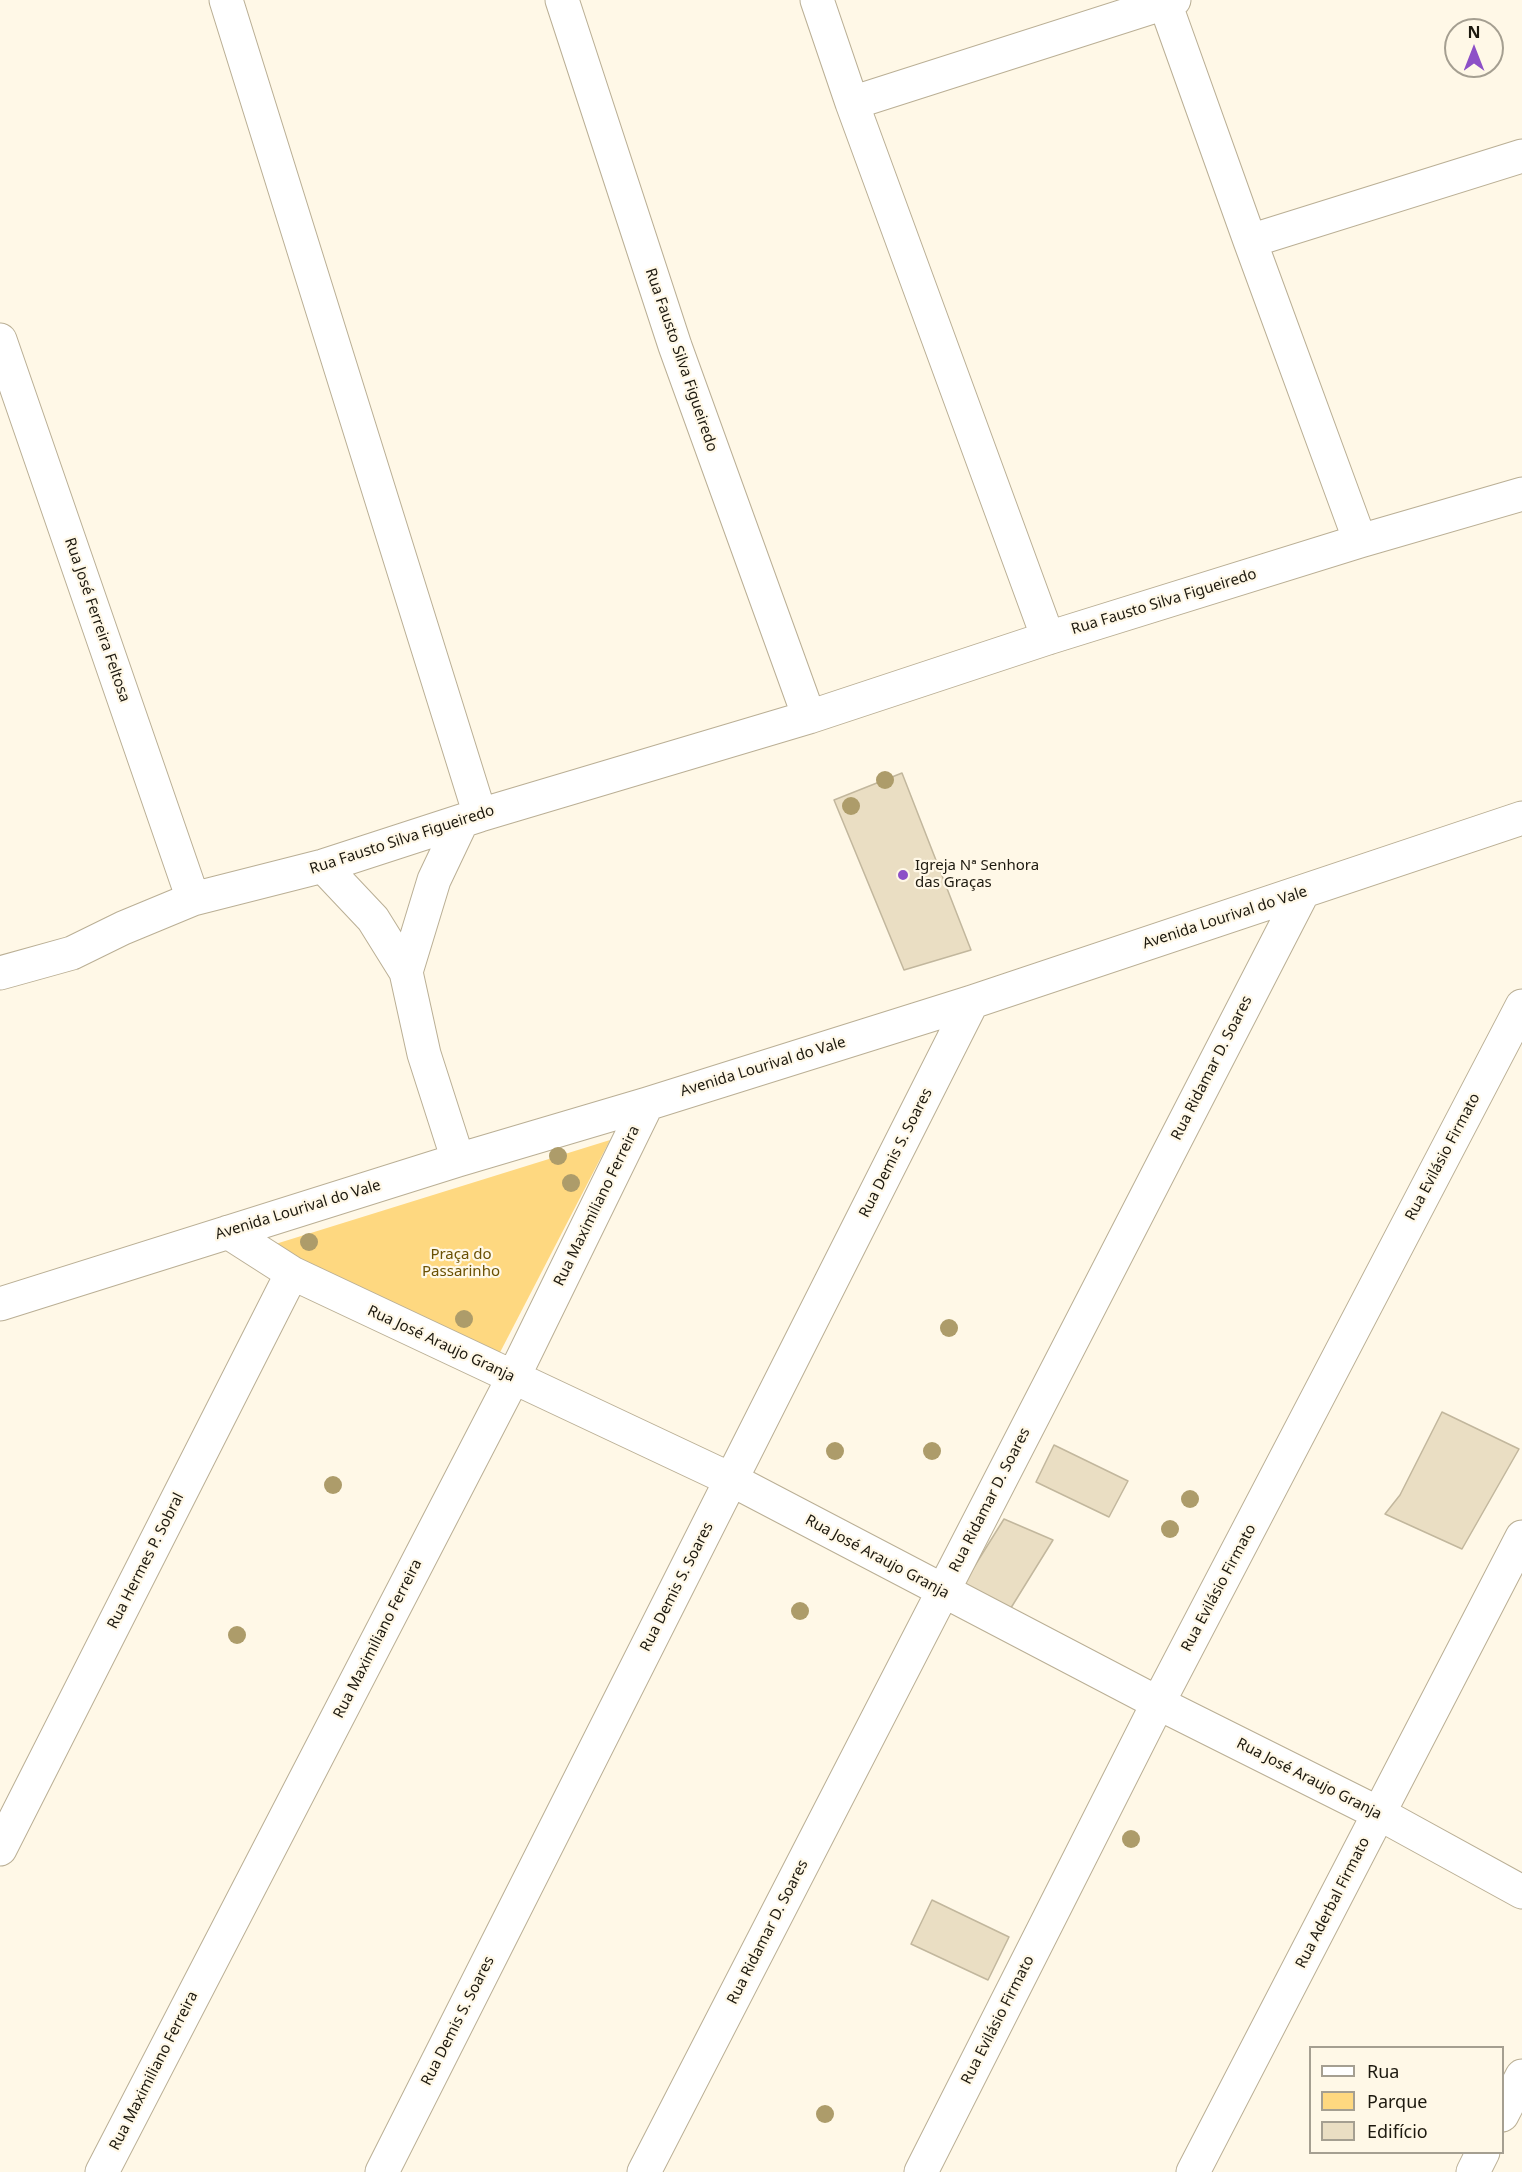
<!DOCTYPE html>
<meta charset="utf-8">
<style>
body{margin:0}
#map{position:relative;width:1522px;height:2172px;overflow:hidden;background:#fff8e7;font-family:"Noto Sans",sans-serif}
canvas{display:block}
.legend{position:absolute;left:1309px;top:2046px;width:195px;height:108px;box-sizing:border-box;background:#fff8e7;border:2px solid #a59f91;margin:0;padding:8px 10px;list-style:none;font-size:18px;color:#1d190f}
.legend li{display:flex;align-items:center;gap:12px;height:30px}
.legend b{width:30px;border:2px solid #a59f91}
.north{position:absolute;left:1444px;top:18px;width:60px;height:60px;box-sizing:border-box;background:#fff8e7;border:2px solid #a59f91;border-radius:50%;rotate:0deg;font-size:16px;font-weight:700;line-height:24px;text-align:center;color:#1d190f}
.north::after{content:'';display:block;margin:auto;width:21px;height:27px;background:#8d50c7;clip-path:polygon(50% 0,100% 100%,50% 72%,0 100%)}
</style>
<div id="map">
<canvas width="1522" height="2172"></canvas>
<ul class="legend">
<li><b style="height:8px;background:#fff"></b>Rua</li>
<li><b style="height:16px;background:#fed880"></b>Parque</li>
<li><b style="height:16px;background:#eadec3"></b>Edifício</li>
</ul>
<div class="north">N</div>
</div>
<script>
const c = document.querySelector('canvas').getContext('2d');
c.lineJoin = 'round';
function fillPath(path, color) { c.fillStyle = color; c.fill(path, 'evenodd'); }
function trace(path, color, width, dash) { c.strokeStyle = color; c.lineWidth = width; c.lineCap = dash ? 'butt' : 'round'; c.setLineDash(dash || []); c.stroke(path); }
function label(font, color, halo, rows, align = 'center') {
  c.font = font + ' "Noto Sans",sans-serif'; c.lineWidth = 4.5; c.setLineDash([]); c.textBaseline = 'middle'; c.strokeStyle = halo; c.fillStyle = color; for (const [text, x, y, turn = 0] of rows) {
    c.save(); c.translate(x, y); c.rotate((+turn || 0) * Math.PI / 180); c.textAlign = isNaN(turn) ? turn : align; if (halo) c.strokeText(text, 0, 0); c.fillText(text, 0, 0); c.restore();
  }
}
const green = new Path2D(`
 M610,1140L494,1364L269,1246Z`);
const building = new Path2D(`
 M902,773L971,950L904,970L834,800Z
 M1442,1412L1519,1449L1462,1549L1385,1514L1400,1495Z
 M1054,1445L1128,1481L1109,1517L1036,1482Z
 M1004,1519L1053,1540L1009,1611L964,1583Z
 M932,1900L1009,1937L988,1980L911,1944Z`);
const minor = new Path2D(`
 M226,0L480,815
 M562,0L675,346L809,717
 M817,0L852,103L1048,638
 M1165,3L1250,241L1360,541
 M852,103L1174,0
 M1250,241L1522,156
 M0,340L193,899
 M323,866L373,919L406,972L424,1054L458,1160
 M406,972L434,880L462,821
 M0,973L72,953L123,928L193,899L323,866L480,815L809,717L1048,638L1360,541L1522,494
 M228,1232L292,1273L732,1480L1158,1703L1380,1814L1522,1892
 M0,1304L458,1160L647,1104L972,1002L1522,818
 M0,1849L292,1273
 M1502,2115L1522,2076
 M102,2172L513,1378L647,1104
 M382,2172L972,1002
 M644,2172L1303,892
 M921,2172L1158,1703L1522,1006
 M1193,2172L1522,1537
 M1473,2172L1483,2152`);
const trees = [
 [885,780],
 [851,806],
 [558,1156],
 [571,1183],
 [309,1242],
 [464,1319],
 [949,1328],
 [835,1451],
 [932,1451],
 [333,1485],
 [1190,1499],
 [1170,1529],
 [800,1611],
 [237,1635],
 [1131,1839],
 [825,2114]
];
const markers = [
 [903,875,6,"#8d50c7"]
];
const streetNames = [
 ["Rua Fausto Silva Figueiredo",681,360,71],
 ["Rua Fausto Silva Figueiredo",1164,602,-17],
 ["Rua José Ferreira Feltosa",97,620,71],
 ["Rua Fausto Silva Figueiredo",402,840,-18],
 ["Avenida Lourival do Vale",1225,918,-18],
 ["Avenida Lourival do Vale",763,1067,-17],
 ["Rua Ridamar D. Soares",1212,1068,-63],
 ["Rua Demis S. Soares",896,1153,-63],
 ["Rua Evilásio Firmato",1443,1157,-62],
 ["Rua Maximiliano Ferreira",597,1206,-64],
 ["Avenida Lourival do Vale",298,1210,-17],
 ["Rua José Araujo Granja",441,1344,25],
 ["Rua Ridamar D. Soares",990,1500,-63],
 ["Rua José Araujo Granja",877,1557,28],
 ["Rua Hermes P. Sobral",146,1561,-63],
 ["Rua Demis S. Soares",677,1587,-63],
 ["Rua Evilásio Firmato",1219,1588,-62],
 ["Rua Maximiliano Ferreira",378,1639,-63],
 ["Rua José Araujo Granja",1309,1779,27],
 ["Rua Aderbal Firmato",1333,1903,-63],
 ["Rua Ridamar D. Soares",768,1932,-63],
 ["Rua Evilásio Firmato",998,2020,-63],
 ["Rua Demis S. Soares",458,2021,-63],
 ["Rua Maximiliano Ferreira",154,2071,-63]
];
const poiNames = [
 ["Igreja Nª Senhora",915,866],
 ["das Graças",915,883]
];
const parkNames = [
 ["Praça do",461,1255],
 ["Passarinho",461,1272]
];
fillPath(green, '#fed880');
fillPath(building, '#eadec3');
trace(building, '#c2b79d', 1.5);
trace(minor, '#baaf95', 35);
trace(minor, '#fff', 33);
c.fillStyle = '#ad9c6a';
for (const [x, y] of trees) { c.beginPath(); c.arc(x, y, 9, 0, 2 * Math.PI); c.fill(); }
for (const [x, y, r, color] of markers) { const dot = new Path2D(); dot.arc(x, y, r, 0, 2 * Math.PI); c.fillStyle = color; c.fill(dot); trace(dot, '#fff8e7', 2); }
label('15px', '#1d190f', '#fff8e7', streetNames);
label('15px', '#1d190f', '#fff8e7', poiNames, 'left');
label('15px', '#6a5003', '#fff8e7', parkNames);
</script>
